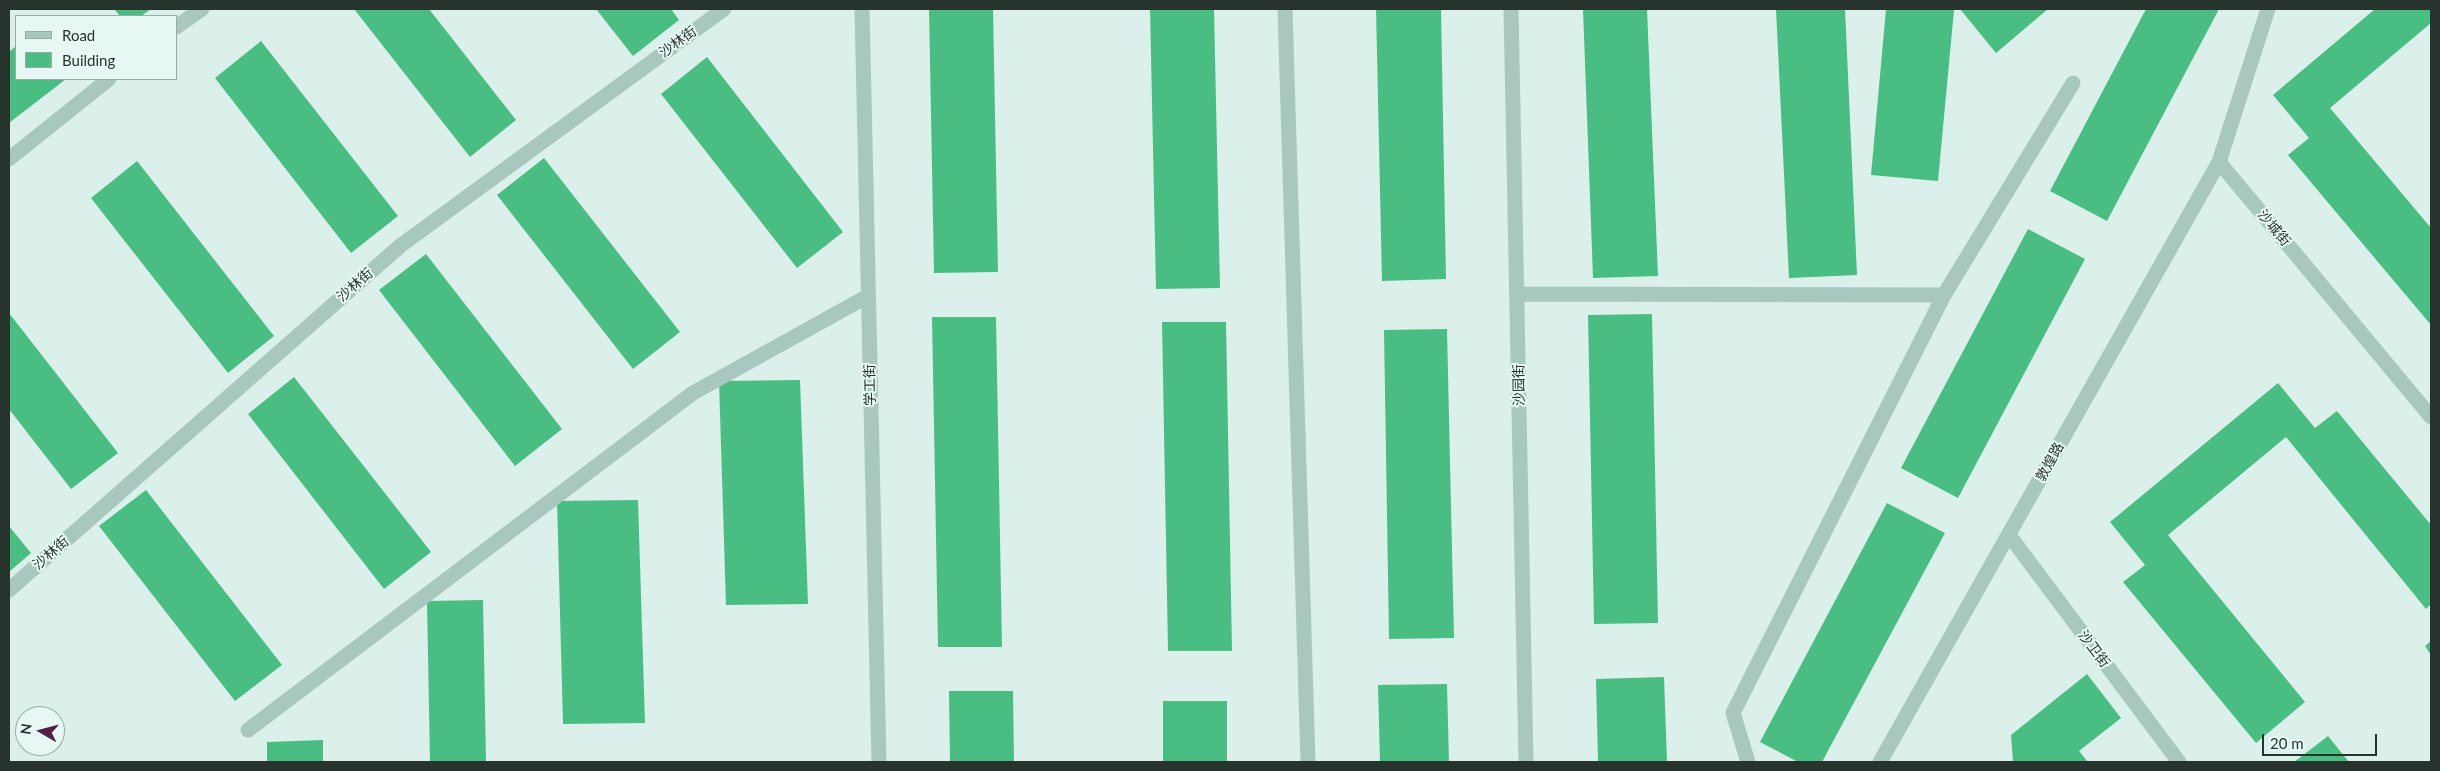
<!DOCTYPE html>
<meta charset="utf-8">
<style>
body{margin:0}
#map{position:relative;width:2440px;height:771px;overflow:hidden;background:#dbf0eb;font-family:Lato,sans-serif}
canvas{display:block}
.frame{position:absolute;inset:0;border:10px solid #27342e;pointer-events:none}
.legend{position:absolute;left:15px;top:15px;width:162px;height:65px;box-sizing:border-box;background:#e7f8f4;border:1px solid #9aaaa5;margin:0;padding:6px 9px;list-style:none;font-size:15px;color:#27342e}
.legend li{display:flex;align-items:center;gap:10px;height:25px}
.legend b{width:25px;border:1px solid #9aaaa5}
.north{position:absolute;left:15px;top:706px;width:50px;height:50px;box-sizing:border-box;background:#e7f8f4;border:1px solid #9aaaa5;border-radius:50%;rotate:278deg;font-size:14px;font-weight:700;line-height:20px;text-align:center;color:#27342e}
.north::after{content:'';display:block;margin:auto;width:18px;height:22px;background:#532043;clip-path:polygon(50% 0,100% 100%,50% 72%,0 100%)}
.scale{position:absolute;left:2262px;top:734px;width:115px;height:22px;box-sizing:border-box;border:2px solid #27342e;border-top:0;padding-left:6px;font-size:15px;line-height:18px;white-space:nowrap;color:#27342e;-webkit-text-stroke:4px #e7f8f4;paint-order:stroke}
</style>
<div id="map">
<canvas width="2440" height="771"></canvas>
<div class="frame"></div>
<ul class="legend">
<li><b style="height:6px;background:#a8c7be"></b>Road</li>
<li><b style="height:14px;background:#4abe82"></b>Building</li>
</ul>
<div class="north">N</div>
<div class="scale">20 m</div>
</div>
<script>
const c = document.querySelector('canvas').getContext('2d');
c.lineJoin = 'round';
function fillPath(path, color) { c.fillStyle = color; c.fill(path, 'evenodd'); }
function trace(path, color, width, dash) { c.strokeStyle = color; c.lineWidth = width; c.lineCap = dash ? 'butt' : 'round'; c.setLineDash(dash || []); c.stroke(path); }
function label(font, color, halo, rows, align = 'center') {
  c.font = font + ' Lato,"Noto Sans SC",sans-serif'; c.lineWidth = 4; c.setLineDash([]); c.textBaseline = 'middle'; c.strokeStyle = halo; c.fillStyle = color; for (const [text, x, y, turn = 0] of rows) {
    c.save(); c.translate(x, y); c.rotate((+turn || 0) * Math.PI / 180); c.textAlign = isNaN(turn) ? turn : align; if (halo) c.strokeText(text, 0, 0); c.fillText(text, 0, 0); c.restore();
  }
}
const building = new Path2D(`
 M114,9H151L141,16H120Z
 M354,9H429L516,120L470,157Z
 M596,9H671L679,20L633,56Z
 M929,9H993L998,272L934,273Z
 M1150,9H1214L1220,288L1156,289Z
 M1376,9H1441L1446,279L1382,281Z
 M1583,9H1647L1658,276L1593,278Z
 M1776,9H1845L1857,275L1789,278Z
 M1886,9L1954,10L1938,181L1871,175Z
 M1960,9H2048L1996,53Z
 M2146,9H2219L2107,221L2050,191Z
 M2375,9H2431V23L2330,108L2431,228V325L2288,155L2309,138L2273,95Z
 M261,41L398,216L351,253L215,78Z
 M16,46V79H66L9,123V52Z
 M707,57L843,232L797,268L661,94Z
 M544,158L680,332L633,369L497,195Z
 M137,161L274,336L228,373L91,198Z
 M2028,229L2085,259L1958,498L1901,468Z
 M426,254L562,429L515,466L379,290Z
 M9,313L118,453L71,489L9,409Z
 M1652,314L1658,623L1594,624L1588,315Z
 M932,317H996L1002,647H938Z
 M1162,322H1226L1232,651H1168Z
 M1447,329L1454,638L1389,639L1384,330Z
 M294,377L431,552L384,589L248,414Z
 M800,380L808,604L726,605L719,381Z
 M2278,383L2315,428L2337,411L2431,525V604L2426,609L2286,437L2168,535L2305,702L2256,743L2123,582L2145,565L2110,522Z
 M146,490L282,665L235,701L99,526Z
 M638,500L645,723L563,724L557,501Z
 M1887,503L1945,533L1822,762H1798L1760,742Z
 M9,526L31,553L9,572Z
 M483,600L486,762H430L427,601Z
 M2431,641V655L2425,646Z
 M2087,674L2121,718L2079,751L2088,762H2013L2011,735Z
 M1664,677L1667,762H1598L1596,679Z
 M1447,684L1449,762H1380L1378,685Z
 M949,691H1013L1014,762H950Z
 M1163,701H1227V762H1163Z
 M2328,736L2349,762H2294Z
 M323,740V762H267V742Z`);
const minor = new Path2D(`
 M862,9L879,762
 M1285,9L1308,762
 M1511,9L1526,762
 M176,27L202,9
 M9,159L109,79
 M2219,162L2431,417
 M1517,294L1944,295L2073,83
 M2009,535L2179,762
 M9,590L400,246L724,9
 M248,730L693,393L868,296
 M1748,762L1733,713L1944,295
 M1880,762L2219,162L2268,9`);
const streetNames = [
 ["沙林街",678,42,-36],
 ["沙城街",2274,228,50],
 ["沙林街",355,285,-41],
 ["学工街",870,385,-91],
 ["沙园街",1519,385,-91],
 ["敦煌路",2050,462,-61],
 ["沙林街",51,553,-41],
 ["沙卫街",2094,649,53]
];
fillPath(building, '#4abe82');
trace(minor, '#a8c7be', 15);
label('14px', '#27342e', '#e7f8f4', streetNames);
</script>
